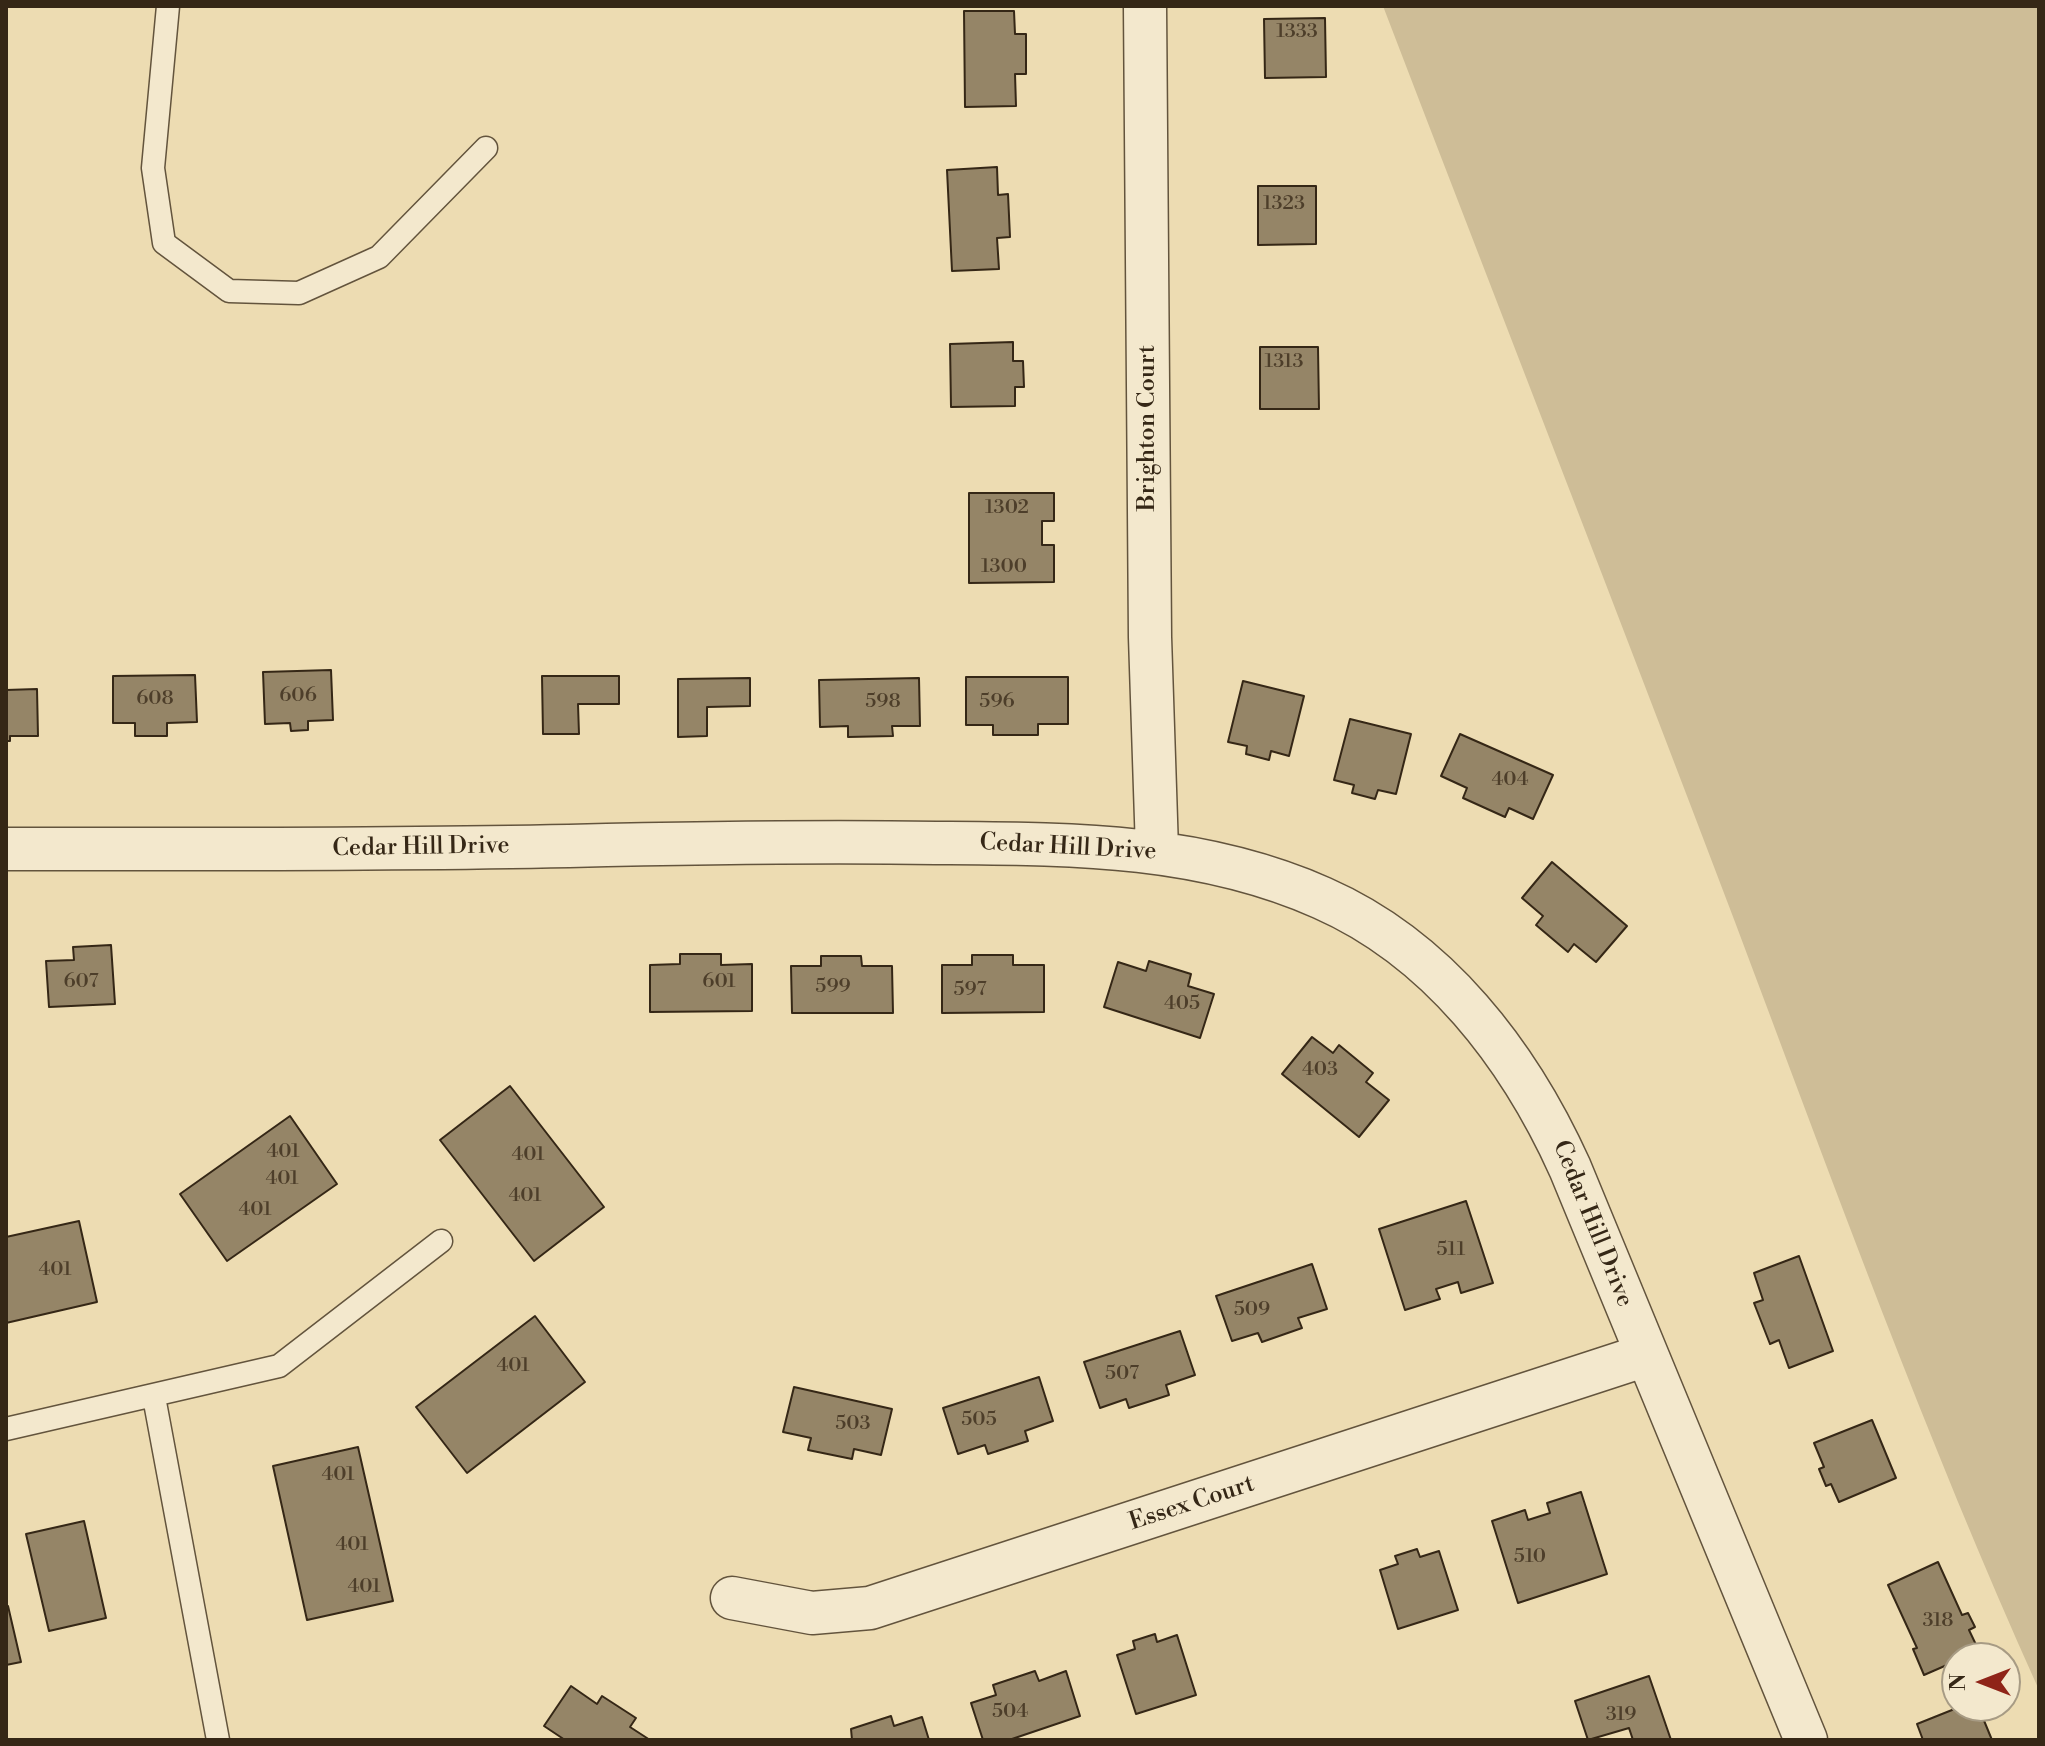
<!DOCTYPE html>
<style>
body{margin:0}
#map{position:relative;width:2045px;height:1746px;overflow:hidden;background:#eddcb2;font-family:"Libre Bodoni",serif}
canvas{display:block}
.frame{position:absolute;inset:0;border:8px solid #352716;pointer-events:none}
.north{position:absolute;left:1941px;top:1642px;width:80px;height:80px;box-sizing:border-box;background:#f3e8cd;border:2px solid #a79b84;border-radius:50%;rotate:270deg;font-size:22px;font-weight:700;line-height:32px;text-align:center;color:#352716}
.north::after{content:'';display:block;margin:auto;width:28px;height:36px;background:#8f2418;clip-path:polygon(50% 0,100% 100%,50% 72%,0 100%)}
</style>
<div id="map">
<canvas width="2045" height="1746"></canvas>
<div class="frame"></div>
<div class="north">N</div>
</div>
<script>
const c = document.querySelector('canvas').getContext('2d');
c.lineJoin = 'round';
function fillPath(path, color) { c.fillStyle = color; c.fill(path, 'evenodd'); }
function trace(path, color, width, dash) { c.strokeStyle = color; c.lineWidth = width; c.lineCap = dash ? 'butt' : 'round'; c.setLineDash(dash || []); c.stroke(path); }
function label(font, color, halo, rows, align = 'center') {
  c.font = font + ' "Libre Bodoni",serif'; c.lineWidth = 7; c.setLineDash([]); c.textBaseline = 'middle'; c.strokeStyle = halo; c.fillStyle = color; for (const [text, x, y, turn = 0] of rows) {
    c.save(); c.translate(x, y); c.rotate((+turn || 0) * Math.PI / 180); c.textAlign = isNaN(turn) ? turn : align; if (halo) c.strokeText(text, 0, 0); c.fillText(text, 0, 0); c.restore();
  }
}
const green = new Path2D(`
 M1383,6H2039V1690C1926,1439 1832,1180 1735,922C1619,616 1500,311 1383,6Z`);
const building = new Path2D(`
 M964,11H1014L1015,34H1026V74H1015L1016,106L965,107Z
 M1325,18L1326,77L1265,78L1264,19Z
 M997,167L998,195L1008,194L1010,237L997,238L999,269L952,271L947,170Z
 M1258,186H1316V244L1258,245Z
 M1013,342V361H1023L1024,387H1015V406L951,407L950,344Z
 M1260,347H1318L1319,409H1260Z
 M969,493H1054V521H1042V545H1054V582L969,583Z
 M331,670L333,720L308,721V730L291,731L290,723L265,724L263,672Z
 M195,675L197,722L167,723V736H135V723H113V676Z
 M542,676H619V704H578L579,734H543Z
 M966,677H1068V724H1038V735H993V725H966Z
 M750,678V706L707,707V736L678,737V679Z
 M919,678L920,726H892L893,736L848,737V726L820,727L819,680Z
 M1243,681L1304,696L1289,756L1271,751L1269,760L1246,754L1247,746L1228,742Z
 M37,689L38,736H10V741H6V690Z
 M1350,719L1411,734L1396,794L1378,790L1375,799L1352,793L1354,785L1334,780Z
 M1460,734L1553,775L1533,819L1509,808L1505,817L1463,798L1467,788L1441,776Z
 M1552,862L1627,926L1596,962L1574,944L1568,952L1536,925L1543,916L1522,898Z
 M111,945L115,1004L49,1007L46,961L74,960L73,947Z
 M680,954H721V965L752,964V1011L650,1012V965L680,964Z
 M972,955H1013V965H1044V1012L942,1013V965H972Z
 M821,956H861L862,966H892L893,1013H792L791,966H821Z
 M1149,961L1191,974L1188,986L1214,994L1200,1038L1104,1007L1118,962L1146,971Z
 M1312,1037L1333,1053L1339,1045L1373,1073L1366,1082L1389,1100L1359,1137L1282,1074Z
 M510,1086L604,1207L534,1261L440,1140Z
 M290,1116L337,1184L227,1261L180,1194Z
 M1466,1201L1493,1283L1461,1293L1458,1282L1436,1289L1440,1299L1405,1310L1379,1229Z
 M79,1221L97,1302L6,1323V1237Z
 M1799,1256L1833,1351L1789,1368L1779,1340L1770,1344L1754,1303L1763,1300L1754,1273Z
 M1312,1264L1327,1309L1298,1318L1302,1328L1262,1342L1258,1333L1232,1341L1216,1296Z
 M535,1316L585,1382L467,1473L416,1407Z
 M1180,1331L1195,1375L1166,1385L1169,1395L1129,1408L1126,1399L1100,1408L1084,1362Z
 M1039,1377L1053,1421L1025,1431L1028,1441L988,1454L985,1445L958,1454L943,1408Z
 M794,1387L892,1409L881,1455L854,1449L852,1459L808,1450L811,1438L783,1432Z
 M1872,1420L1896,1478L1839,1502L1831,1484L1826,1486L1819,1469L1824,1467L1814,1443Z
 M358,1447L393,1601L307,1620L273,1466Z
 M1581,1492L1607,1574L1518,1603L1492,1521L1525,1510L1528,1520L1550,1513L1547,1503Z
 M84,1521L106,1618L49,1631L26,1534Z
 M1417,1549L1420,1557L1439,1551L1458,1610L1398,1629L1380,1570L1398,1564L1395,1556Z
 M1938,1562L1962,1615L1968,1613L1975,1627L1969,1630L1979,1651L1924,1675L1913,1649L1917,1648L1888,1585Z
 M8,1606L21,1662L6,1665V1607Z
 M1155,1634L1157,1642L1177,1635L1196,1695L1136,1714L1117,1655L1135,1649L1133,1641Z
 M1035,1671L1039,1681L1066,1671L1080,1716L1009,1740H983L971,1703L996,1695L993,1685Z
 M1649,1676L1671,1740H1633L1629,1728L1588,1740L1575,1701Z
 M571,1686L597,1704L602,1696L636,1718L630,1727L650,1740H565L544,1726Z
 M1962,1706H1978L1992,1740H1923L1917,1724Z
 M891,1716L894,1726L922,1717L929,1740H852L851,1729Z`);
const service = new Path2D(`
 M168,6L153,168L164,243L229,291L299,293L379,257L486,148
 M154,1397L218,1740
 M6,1429L279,1366L441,1241`);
const minor = new Path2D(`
 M1145,6L1150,637L1157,850
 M6,849C194,849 382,850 569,846C692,843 814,841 936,843C1069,844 1198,843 1322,898C1438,949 1519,1055 1570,1168L1806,1740
 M732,1598L812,1613L870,1608L1646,1355`);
const numberNames = [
 ["1333",1297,32],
 ["1323",1284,204],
 ["1313",1284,362],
 ["1302",1007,508],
 ["1300",1004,567],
 ["606",298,696],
 ["608",155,699],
 ["598",883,702],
 ["596",997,702],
 ["404",1510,780],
 ["607",81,982],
 ["601",719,982],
 ["599",833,987],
 ["597",970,990],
 ["405",1182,1004],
 ["403",1320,1070],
 ["401",283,1152],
 ["401",528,1155],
 ["401",282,1179],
 ["401",525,1196],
 ["401",255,1210],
 ["511",1451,1250],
 ["401",55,1270],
 ["509",1252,1310],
 ["401",513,1366],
 ["507",1122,1374],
 ["505",979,1420],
 ["503",853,1424],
 ["401",338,1475],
 ["401",352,1545],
 ["510",1530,1557],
 ["401",364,1587],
 ["318",1938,1621],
 ["504",1010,1712],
 ["319",1621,1715]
];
const streetNames = [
 ["Brighton Court",1148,428,-90],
 ["Cedar Hill Drive",421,848,-1],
 ["Cedar Hill Drive",1068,848,3],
 ["Cedar Hill Drive",1592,1224,68],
 ["Essex Court",1192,1504,-18]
];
fillPath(green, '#cebd97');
fillPath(building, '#958567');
trace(building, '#352716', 2);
trace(service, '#63543d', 25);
trace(minor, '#63543d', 45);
trace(service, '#f3e8cd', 22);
trace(minor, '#f3e8cd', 42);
label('20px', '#4d3e2a', null, numberNames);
label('24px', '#352716', '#f3e8cd', streetNames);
</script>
